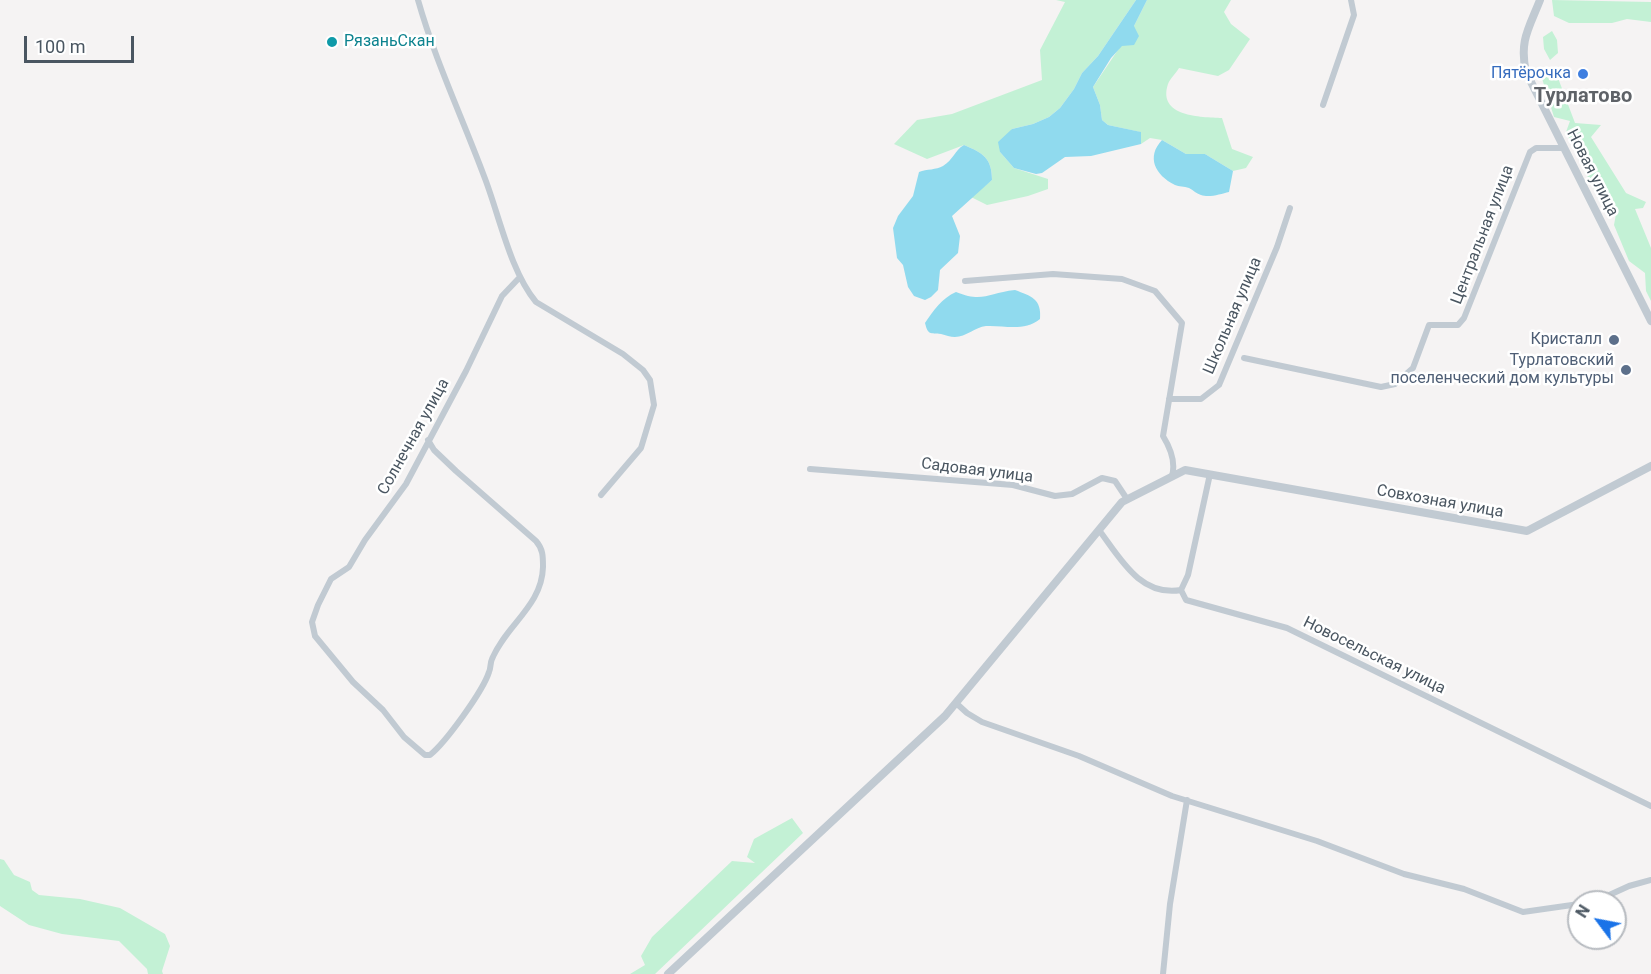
<!DOCTYPE html>
<meta charset="utf-8">
<style>
body{margin:0}
#map{position:relative;width:1651px;height:974px;overflow:hidden;background:#f5f3f3;font-family:Roboto,sans-serif}
canvas{display:block}
.north{position:absolute;left:1567px;top:890px;width:60px;height:60px;box-sizing:border-box;background:#fff;border:2px solid #b7bbc0;border-radius:50%;rotate:302deg;font-size:16px;font-weight:700;line-height:24px;text-align:center;color:#4a5661}
.north::after{content:'';display:block;margin:auto;width:21px;height:27px;background:#1a73e8;clip-path:polygon(50% 0,100% 100%,50% 72%,0 100%)}
.scale{position:absolute;left:24px;top:36px;width:110px;height:27px;box-sizing:border-box;border:3px solid #4a5661;border-top:0;padding-left:8px;font-size:18px;line-height:21px;white-space:nowrap;color:#4a5661;-webkit-text-stroke:4px #fff;paint-order:stroke}
</style>
<div id="map">
<canvas width="1651" height="974"></canvas>
<div class="north">N</div>
<div class="scale">100 m</div>
</div>
<script>
const c = document.querySelector('canvas').getContext('2d');
c.lineJoin = 'round';
function fillPath(path, color) { c.fillStyle = color; c.fill(path, 'evenodd'); }
function trace(path, color, width, dash) { c.strokeStyle = color; c.lineWidth = width; c.lineCap = dash ? 'butt' : 'round'; c.setLineDash(dash || []); c.stroke(path); }
function label(font, color, halo, rows, align = 'center') {
  c.font = font + ' Roboto,sans-serif'; c.lineWidth = 5; c.setLineDash([]); c.textBaseline = 'middle'; c.strokeStyle = halo; c.fillStyle = color; for (const [text, x, y, turn = 0] of rows) {
    c.save(); c.translate(x, y); c.rotate((+turn || 0) * Math.PI / 180); c.textAlign = isNaN(turn) ? turn : align; if (halo) c.strokeText(text, 0, 0); c.fillText(text, 0, 0); c.restore();
  }
}
const green = new Path2D(`
 M1056,0H1136L1098,56L1082,73L1074,89L1060,108L1049,117L1033,124L1012,129L1000,152L1014,168L1048,179V189L1028,196L987,205L971,197L992,180C992,158 983,153 964,145L927,159L894,144L917,120L952,114L1042,80L1040,50L1065,2Z
 M1147,0H1231L1224,12L1231,24L1250,39L1229,70L1218,76L1179,68C1176,73 1170,79 1168,84C1157,117 1201,117 1222,118L1232,149L1253,157L1246,168L1233,171L1205,154H1186L1162,140L1150,138L1141,144L1140,132L1108,125L1102,120L1100,105L1093,87L1134,26Z
 M1552,0L1651,2V22L1627,19L1612,23H1569L1554,16Z
 M1552,31L1557,40L1558,53L1550,60L1544,49L1543,37Z
 M1555,70L1575,123L1601,125L1591,137L1626,193L1646,202L1643,208L1635,209L1651,248V301L1646,291L1645,273L1629,261L1614,225L1616,214L1602,206L1566,132L1570,121L1554,117L1540,72Z
 M792,818L803,833L655,974H630L645,965L641,956L652,937L732,861L755,863L747,857L754,839Z
 M0,859L4,860L14,875L30,882L32,890L39,895L80,899L120,908L165,934L170,946L162,971L163,974H148L147,969L119,941L62,934L29,925L0,906Z`);
const water = new Path2D(`
 M1136,0H1147L1134,26L1139,36L1134,45L1122,46L1111,58L1093,87L1100,105L1102,120L1108,125L1141,132V144L1091,156L1065,157L1042,173L1036,174L1014,168L1000,152L998,142L1012,129L1033,124L1049,117L1060,108L1074,89L1082,73L1098,56Z
 M1162,140L1186,154H1205L1233,171L1229,192C1221,194 1209,198 1201,195C1197,194 1193,190 1189,188C1184,186 1179,187 1175,185C1155,175 1146,157 1162,140Z
 M964,145C983,153 992,158 992,180L952,216L960,236L958,253L940,270L938,290L931,297L925,300L914,296L908,287L903,265L897,258L893,228L898,216L913,196L919,172C927,169 936,170 943,166C953,160 955,150 964,145Z
 M1015,290C1031,296 1042,299 1040,319C1024,332 1004,325 986,326C975,327 966,337 955,337C950,337 946,335 941,334C930,333 928,335 925,323C933,311 942,298 956,292C983,303 988,293 1015,290Z`);
const minor = new Path2D(`
 M418,0C435,60 462,117 484,176C499,214 510,271 536,302L623,354L643,370L650,380L654,405L641,448L601,495
 M1323,105L1354,15L1351,0
 M965,281L1053,274L1122,279L1155,291L1182,323L1163,436C1171,449 1176,462 1172,476
 M1244,358L1381,387L1395,384L1413,368L1429,325H1458L1464,318L1530,152L1536,148H1564
 M1169,399H1201L1219,385L1277,247L1290,208
 M428,440L434,450L456,471L536,541C543,549 543,556 543,567C542,606 506,625 492,659C490,663 491,668 489,672C483,691 446,742 430,755H425L404,737L383,710L353,682L315,636L312,622L318,605L331,579L349,567L365,540L406,484L466,371L502,296L520,277
 M810,469L1013,485L1055,496L1072,494L1102,478L1115,481L1127,499
 M1099,530C1120,558 1140,597 1181,590
 M1181,590L1186,600L1287,628L1651,806
 M1181,590L1188,575L1210,474
 M956,703L967,713L982,722L1079,756L1172,796L1317,841L1404,874L1464,889L1523,912L1579,904
 M1594,902L1629,886L1651,880
 M1163,974L1170,904L1187,800`);
const tertiary = new Path2D(`
 M1540,0C1529,28 1519,41 1526,72L1651,321
 M668,974L945,716L1122,502L1185,470L1527,531L1651,466`);
const markers = [
 [332,42,6,"#0f9aa8"],
 [1583,74,6,"#3f7fe0"],
 [1614,340,6,"#5c6f8a"],
 [1626,370,6,"#5c6f8a"]
];
const cultureNames = [
 ["РязаньСкан",344,42]
];
const shopNames = [
 ["Пятёрочка",1571,74]
];
const streetNames = [
 ["Новая улица",1592,173,63],
 ["Центральная улица",1483,235,-69],
 ["Школьная улица",1233,316,-67],
 ["Солнечная улица",414,437,-61],
 ["Садовая улица",977,471,7],
 ["Совхозная улица",1440,502,10],
 ["Новосельская улица",1374,656,26]
];
const serviceNames = [
 ["Кристалл",1602,340],
 ["Турлатовский",1614,361],
 ["поселенческий дом культуры",1614,379]
];
const quarterNames = [
 ["Турлатово",1583,97]
];
fillPath(green, '#c3f1d5');
fillPath(water, '#90daee');
trace(minor, '#c1cad2', 6);
trace(tertiary, '#c1cad2', 8);
for (const [x, y, r, color] of markers) { const dot = new Path2D(); dot.arc(x, y, r, 0, 2 * Math.PI); c.fillStyle = color; c.fill(dot); trace(dot, '#fff', 2); }
label('16px', '#0d838f', '#fff', cultureNames, 'left');
label('16px', '#366cbe', '#fff', shopNames, 'right');
label('16px', '#4a5661', '#fff', streetNames);
label('16px', '#4e5e75', '#fff', serviceNames, 'right');
label('bold 20px', '#5f6368', '#fff', quarterNames);
</script>
